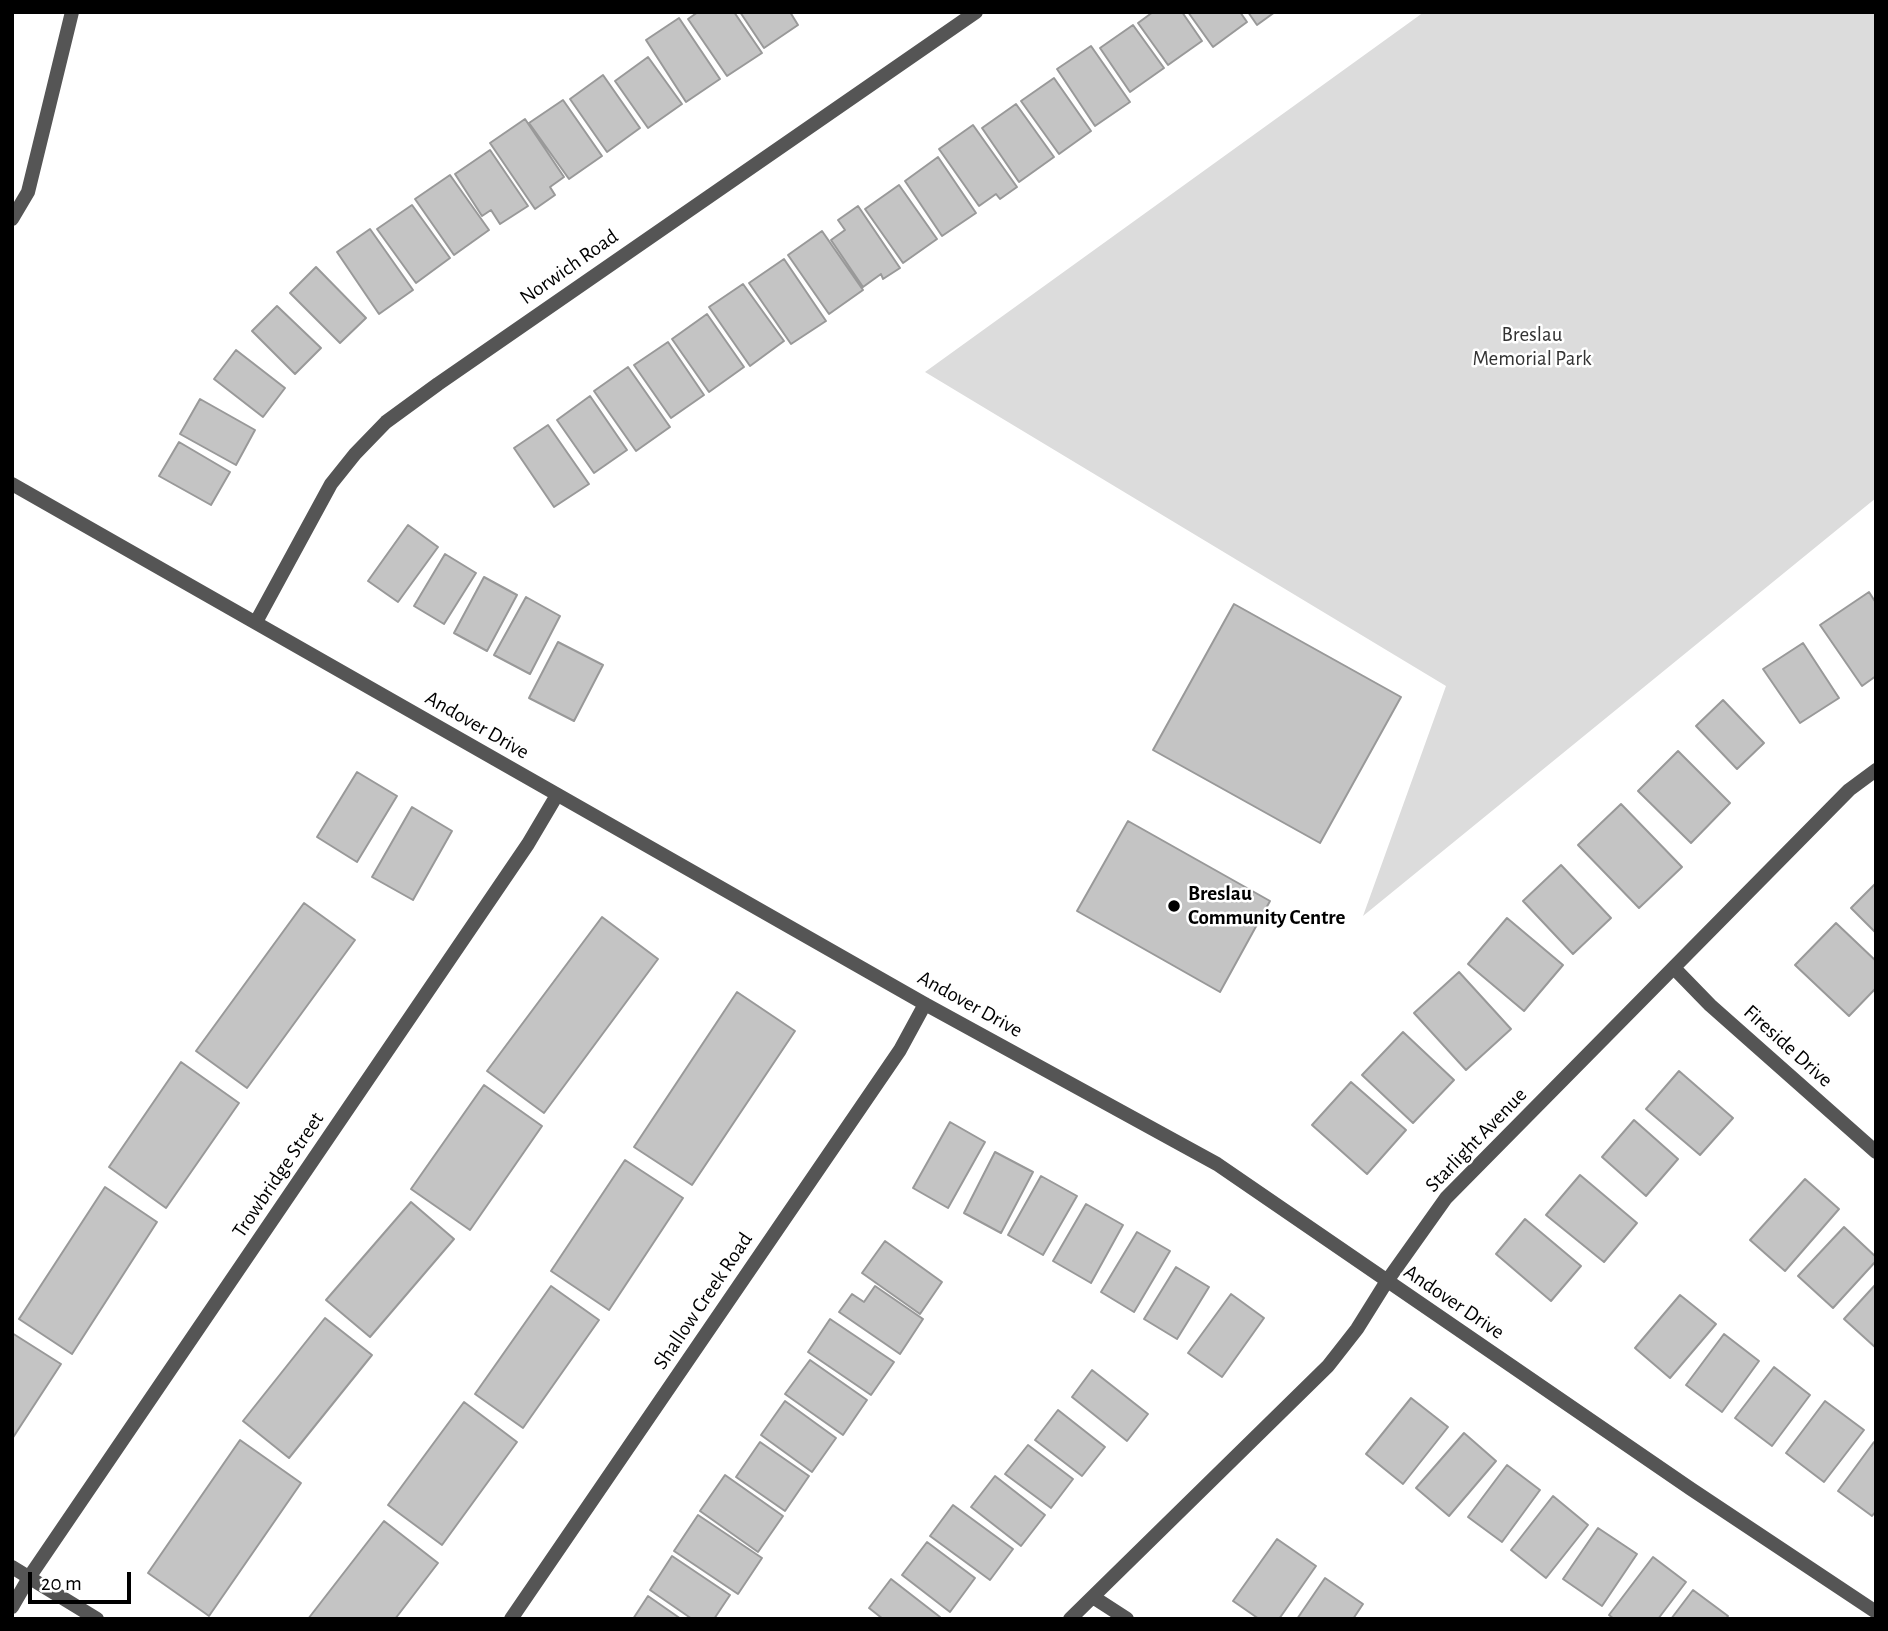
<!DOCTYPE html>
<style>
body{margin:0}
#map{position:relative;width:1888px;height:1631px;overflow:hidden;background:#fff;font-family:"Alegreya Sans",sans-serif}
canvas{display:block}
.frame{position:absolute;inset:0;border:14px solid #000;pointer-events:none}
.scale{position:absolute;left:28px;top:1572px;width:103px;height:32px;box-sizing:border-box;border:4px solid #000;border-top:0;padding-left:9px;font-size:21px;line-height:24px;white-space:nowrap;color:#000;-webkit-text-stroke:5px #fff;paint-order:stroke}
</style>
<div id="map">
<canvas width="1888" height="1631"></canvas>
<div class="frame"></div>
<div class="scale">20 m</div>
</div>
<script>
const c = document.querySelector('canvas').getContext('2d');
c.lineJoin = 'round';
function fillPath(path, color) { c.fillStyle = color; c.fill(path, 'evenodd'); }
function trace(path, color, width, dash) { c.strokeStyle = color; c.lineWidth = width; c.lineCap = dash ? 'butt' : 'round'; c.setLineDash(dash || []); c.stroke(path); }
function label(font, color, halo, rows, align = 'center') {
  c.font = font + ' "Alegreya Sans",sans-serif'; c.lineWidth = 5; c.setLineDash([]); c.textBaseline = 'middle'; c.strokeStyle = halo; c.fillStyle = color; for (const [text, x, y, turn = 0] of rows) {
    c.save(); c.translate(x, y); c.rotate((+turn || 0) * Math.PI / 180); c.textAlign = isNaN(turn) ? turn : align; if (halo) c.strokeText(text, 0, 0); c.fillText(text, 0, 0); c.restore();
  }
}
const green = new Path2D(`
 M1424,12H1876V498L1363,916L1446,686L925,372Z`);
const building = new Path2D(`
 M698,12H734L762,53L727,76L688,19Z
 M740,12H790L798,25L764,48Z
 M1153,12H1182L1202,41L1168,65L1138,23Z
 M1188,12H1240L1247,22L1213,47Z
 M1248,12H1275L1257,25Z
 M679,18L720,79L686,102L646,40Z
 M1133,25L1164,68L1130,92L1100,48Z
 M1091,46L1130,102L1095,126L1057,69Z
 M648,57L682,104L648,128L615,81Z
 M603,75L640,128L607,152L570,99Z
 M1054,78L1091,131L1059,154L1021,101Z
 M563,100L602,156L569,179L529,123Z
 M1016,104L1054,157L1019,182L982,128Z
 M525,119L564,177L550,187L555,195L535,209L490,143Z
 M973,125L1017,187L1000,199L996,194L979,206L939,149Z
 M490,150L528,206L500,224L491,210L482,216L455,174Z
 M938,157L976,213L942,236L905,181Z
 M450,175L489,230L454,255L415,199Z
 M899,185L937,239L903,263L865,209Z
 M412,205L450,258L416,283L377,229Z
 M858,206L900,268L883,279L881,274L863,287L831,240L845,230L838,220Z
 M370,229L413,290L379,314L337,252Z
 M822,231L863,290L829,314L788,255Z
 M784,259L826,321L791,344L749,283Z
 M316,267L366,318L340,343L290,293Z
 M743,284L784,341L750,366L709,307Z
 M277,306L321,348L295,374L252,331Z
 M707,314L744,367L709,392L672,339Z
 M668,342L704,395L671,418L634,365Z
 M236,350L285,388L263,417L214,379Z
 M628,367L670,427L636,451L594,391Z
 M590,396L627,450L594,473L557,420Z
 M200,399L255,430L236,465L180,434Z
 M548,425L589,484L554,507L514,448Z
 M179,442L230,472L211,505L159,476Z
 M408,525L438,547L398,602L368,581Z
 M445,554L476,573L444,624L414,606Z
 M484,577L517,595L487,651L454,633Z
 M1869,592L1876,603V676L1862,686L1820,625Z
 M526,597L560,616L530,674L494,655Z
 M1234,604L1401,697L1320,843L1153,750Z
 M558,642L603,665L574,721L529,698Z
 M1803,643L1839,698L1800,723L1763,669Z
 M1723,700L1764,743L1737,769L1696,726Z
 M1678,751L1730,803L1691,843L1638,791Z
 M357,772L397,796L357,862L317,837Z
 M1621,804L1682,867L1639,908L1578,845Z
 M412,807L452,831L413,900L372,877Z
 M1128,821L1270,901L1220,992L1077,911Z
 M1561,865L1611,918L1573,954L1523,901Z
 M1876,883V933L1851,908Z
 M304,903L355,940L247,1088L196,1051Z
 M602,917L658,959L544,1113L487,1071Z
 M1507,918L1563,965L1524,1011L1468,964Z
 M1836,923L1876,961V988L1849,1016L1795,965Z
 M1459,972L1511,1029L1466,1070L1414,1013Z
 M737,992L795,1031L692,1185L634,1147Z
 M1403,1032L1454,1080L1413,1123L1362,1075Z
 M181,1062L239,1103L166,1208L109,1167Z
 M1679,1071L1733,1118L1700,1155L1646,1109Z
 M1351,1082L1406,1130L1367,1174L1312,1125Z
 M484,1085L542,1126L470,1230L411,1189Z
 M1634,1120L1678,1159L1646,1196L1602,1157Z
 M950,1122L985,1142L948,1208L913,1188Z
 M995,1152L1033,1172L1001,1233L964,1213Z
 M625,1160L683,1198L609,1310L551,1271Z
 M1580,1175L1637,1223L1604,1262L1546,1215Z
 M1041,1176L1077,1196L1043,1255L1008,1235Z
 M1805,1179L1839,1209L1785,1271L1750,1240Z
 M105,1187L157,1222L72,1354L19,1319Z
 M411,1202L454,1239L370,1337L326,1300Z
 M1086,1204L1123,1225L1091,1283L1053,1261Z
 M1525,1219L1581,1266L1551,1301L1496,1254Z
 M1844,1227L1876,1257V1261L1833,1308L1798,1276Z
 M1137,1232L1170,1251L1134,1312L1101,1292Z
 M885,1241L942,1282L920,1314L862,1273Z
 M1176,1267L1209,1287L1177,1339L1144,1319Z
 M1876,1284V1348L1844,1319Z
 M551,1286L599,1320L523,1428L475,1394Z
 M875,1286L923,1319L900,1354L839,1312L852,1294L864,1302Z
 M1231,1294L1264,1318L1222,1377L1188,1353Z
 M1680,1295L1716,1324L1670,1378L1635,1348Z
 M325,1318L372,1355L289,1458L243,1421Z
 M830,1319L894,1362L871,1395L808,1352Z
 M12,1333L61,1364L12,1439Z
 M1724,1334L1759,1361L1722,1412L1686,1385Z
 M810,1360L867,1400L843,1435L785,1394Z
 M1774,1367L1810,1395L1772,1446L1735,1418Z
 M1092,1370L1148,1414L1127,1441L1072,1397Z
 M1411,1398L1448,1427L1403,1484L1366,1454Z
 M785,1401L836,1438L812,1472L761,1435Z
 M1825,1401L1864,1430L1824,1482L1786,1453Z
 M464,1402L517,1442L442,1545L388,1505Z
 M1058,1410L1105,1447L1082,1476L1035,1440Z
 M1464,1433L1496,1461L1449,1516L1416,1488Z
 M240,1440L301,1483L209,1616L148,1573Z
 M760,1442L809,1476L785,1511L736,1477Z
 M1874,1442L1876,1443V1511L1872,1516L1838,1491Z
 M1028,1445L1073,1479L1051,1508L1005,1474Z
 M1507,1465L1540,1490L1502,1542L1468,1517Z
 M725,1475L783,1516L758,1552L700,1511Z
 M995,1476L1045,1515L1021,1546L971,1507Z
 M1553,1496L1588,1525L1546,1578L1511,1550Z
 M953,1505L1013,1549L990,1580L930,1536Z
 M698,1515L762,1558L738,1594L674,1551Z
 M384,1521L438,1563L395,1619H308Z
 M1598,1528L1637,1554L1602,1606L1563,1579Z
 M1277,1539L1316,1566L1279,1619H1259L1233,1601Z
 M927,1542L975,1578L950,1612L902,1575Z
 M672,1556L730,1595L714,1619H692L650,1590Z
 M1653,1557L1686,1582L1658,1619H1614L1609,1615Z
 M1325,1578L1363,1604L1353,1619H1297Z
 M891,1579L940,1617L939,1619H883L869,1608Z
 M1693,1590L1728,1616L1726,1619H1671Z
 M648,1596L681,1619H633Z`);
const lane = new Path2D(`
 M12,1607L30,1576`);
const street = new Path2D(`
 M12,219L28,192L72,12
 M12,484L925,1004L1217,1164L1691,1489L1876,1612
 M256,622L331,484L355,454L386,422L438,384L976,12
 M1674,968L1710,1005L1876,1152
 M12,1567L97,1619
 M30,1576L528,844L557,795
 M1093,1597L1127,1619
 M511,1619L900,1050L925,1004
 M1070,1619L1328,1366L1357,1329L1387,1281L1446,1198L1849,790L1876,770`);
const markers = [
 [1174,906,7,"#000"]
];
const streetNames = [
 ["Norwich Road",569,267,-35],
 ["Andover Drive",477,725,30],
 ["Andover Drive",970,1004,29],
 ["Fireside Drive",1788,1046,42],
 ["Starlight Avenue",1476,1140,-46],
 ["Trowbridge Street",278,1175,-56],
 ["Shallow Creek Road",703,1301,-56],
 ["Andover Drive",1454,1302,34]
];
const parkNames = [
 ["Breslau",1532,335],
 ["Memorial Park",1532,359]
];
const poiNames = [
 ["Breslau",1188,894],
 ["Community Centre",1188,918]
];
fillPath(green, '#dcdcdc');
fillPath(building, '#c4c4c4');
trace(building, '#999', 2);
trace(lane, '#555', 14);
trace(street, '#555', 14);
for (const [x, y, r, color] of markers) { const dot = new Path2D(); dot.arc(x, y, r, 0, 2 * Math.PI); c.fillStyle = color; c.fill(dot); trace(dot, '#fff', 2.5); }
label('21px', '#000', '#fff', streetNames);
label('21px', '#333', '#fff', parkNames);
label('bold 21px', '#000', '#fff', poiNames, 'left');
</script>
